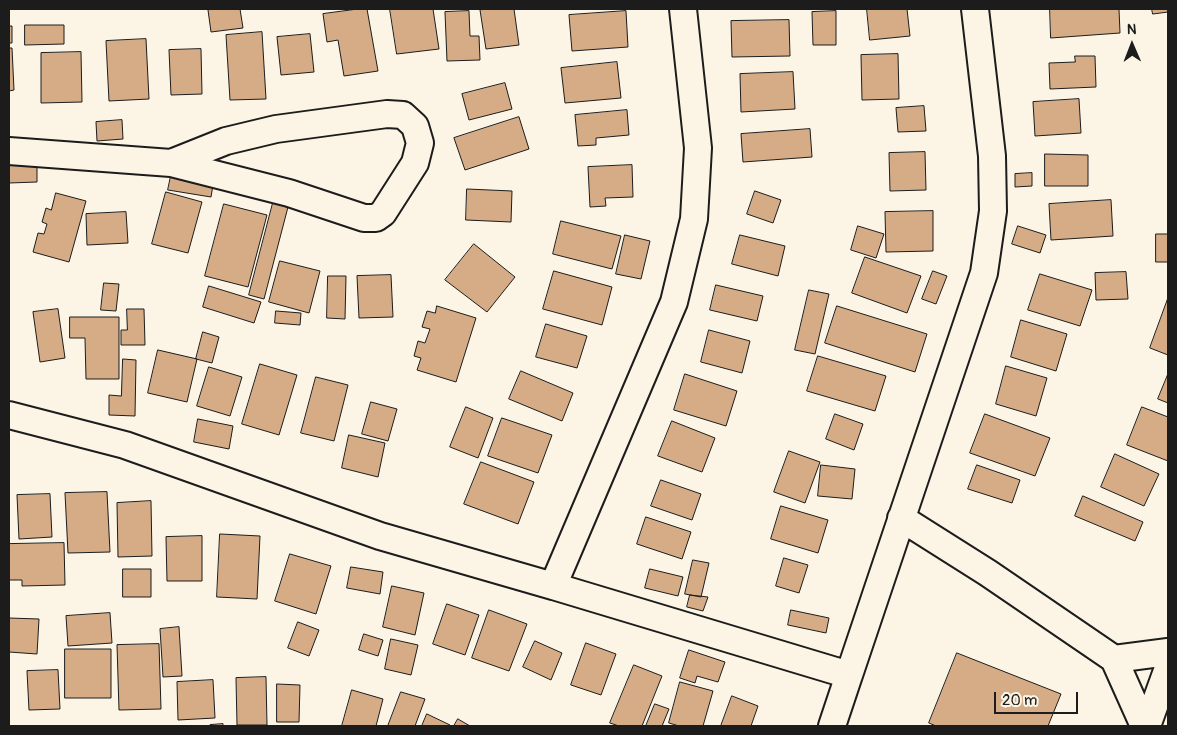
<!DOCTYPE html>
<style>
body{margin:0}
#map{position:relative;width:1177px;height:735px;overflow:hidden;background:#fcf5e5;font-family:Pangolin,sans-serif}
canvas{display:block}
.frame{position:absolute;inset:0;border:10px solid #1c1c1c;pointer-events:none}
.north{position:absolute;left:1107px;top:20px;width:50px;height:50px;-webkit-text-stroke:4px #fcf5e5;paint-order:stroke;rotate:359deg;font-size:14px;font-weight:700;line-height:20px;text-align:center;color:#1c1c1c}
.north::after{content:'';display:block;margin:auto;width:18px;height:22px;background:#1c1c1c;clip-path:polygon(50% 0,100% 100%,50% 72%,0 100%)}
.scale{position:absolute;left:994px;top:692px;width:84px;height:22px;box-sizing:border-box;border:2px solid #1c1c1c;border-top:0;padding-left:6px;font-size:15px;line-height:18px;white-space:nowrap;color:#1c1c1c;-webkit-text-stroke:4px #fcf5e5;paint-order:stroke}
</style>
<div id="map">
<canvas width="1177" height="735"></canvas>
<div class="frame"></div>
<div class="north">N</div>
<div class="scale">20 m</div>
</div>
<script>
const c = document.querySelector('canvas').getContext('2d');
c.lineJoin = 'round';
function fillPath(path, color) { c.fillStyle = color; c.fill(path, 'evenodd'); }
function trace(path, color, width, dash) { c.strokeStyle = color; c.lineWidth = width; c.lineCap = dash ? 'butt' : 'round'; c.setLineDash(dash || []); c.stroke(path); }
const building = new Path2D(`
 M240,9L243,28L211,32L208,10Z
 M358,9H367L378,71L344,76L338,40L327,42L323,14Z
 M390,9H433L439,49L397,54Z
 M514,9L519,45L486,49L480,10Z
 M867,9H907L910,36L870,40Z
 M1050,9H1119L1120,33L1051,38Z
 M1152,9H1168V12L1153,14Z
 M469,11L470,36H479L480,60L447,61L445,12Z
 M626,11L628,47L572,51L569,15Z
 M836,11V45H813L812,12Z
 M789,20L790,56L732,57L731,21Z
 M25,25H64V44L25,45Z
 M9,26H12V43H9Z
 M262,32L266,99L230,100L226,35Z
 M310,34L314,72L281,75L277,37Z
 M146,39L149,99L109,101L106,41Z
 M9,48H12L14,90L9,91Z
 M201,49L202,94L171,95L169,50Z
 M81,52L82,102L41,103V53Z
 M898,54L899,99L862,100L861,55Z
 M1075,56H1095L1096,87L1050,89L1049,63L1075,62Z
 M617,62L621,98L565,103L561,68Z
 M793,72L795,109L741,112L740,74Z
 M505,83L512,109L469,120L462,94Z
 M1079,99L1081,133L1035,136L1033,102Z
 M924,106L926,131L898,132L896,108Z
 M627,110L629,135L596,138V145L578,146L575,115Z
 M519,117L529,149L465,170L454,138Z
 M122,120L123,139L97,141L96,122Z
 M810,129L812,157L743,162L741,134Z
 M925,152L926,190L890,191L889,153Z
 M1045,154L1088,155V186H1045Z
 M37,165V182L9,183V166Z
 M632,165L633,197L605,198L606,206L590,207L588,167Z
 M172,171L214,179L211,197L168,190Z
 M1032,173V186L1015,187V174Z
 M467,189L512,191L511,222L466,220Z
 M755,191L781,200L773,223L747,214Z
 M166,192L202,202L188,253L152,244Z
 M56,193L86,201L69,262L33,252L38,233L44,234L47,224L42,222L46,208L51,210Z
 M1111,200L1113,236L1051,240L1049,204Z
 M273,203L288,207L264,299L249,295Z
 M224,204L267,215L248,287L205,276Z
 M933,211V251L886,252L885,212Z
 M126,212L128,243L87,245L86,214Z
 M561,221L621,236L612,269L553,254Z
 M858,226L884,234L876,258L851,250Z
 M1018,226L1046,235L1040,253L1012,244Z
 M1156,234H1168V262H1156Z
 M625,235L650,241L641,279L616,274Z
 M740,235L785,246L778,276L732,264Z
 M474,244L515,277L487,312L445,280Z
 M865,257L921,276L907,313L852,293Z
 M280,261L320,271L309,313L269,302Z
 M554,271L612,287L602,325L543,309Z
 M933,271L947,276L936,304L922,299Z
 M1126,272L1128,299L1096,300L1095,273Z
 M1040,274L1092,290L1080,326L1028,310Z
 M391,275L393,317L359,318L357,276Z
 M328,276H346L345,319L327,318Z
 M104,283L119,284L116,311L101,310Z
 M716,285L763,296L757,321L710,310Z
 M209,286L261,302L254,323L203,307Z
 M809,290L829,294L815,354L795,350Z
 M1168,298V355L1150,348Z
 M437,306L476,318L456,382L417,370L421,358L414,356L418,341L425,343L430,329L422,327L427,311L435,313Z
 M837,306L927,334L915,372L825,343Z
 M58,309L65,358L40,362L33,312Z
 M127,309H144L145,345H121V330H127Z
 M276,311L301,313L300,325L275,323Z
 M70,317H119V379H86L85,338H70Z
 M1021,320L1067,334L1056,371L1011,357Z
 M546,324L587,336L577,368L536,357Z
 M709,330L750,341L742,373L701,362Z
 M203,332L219,337L212,363L196,359Z
 M158,350L197,359L187,402L148,393Z
 M818,356L886,376L875,411L807,391Z
 M123,359L136,360L135,416L109,415V395L121,396Z
 M260,364L297,375L279,435L242,424Z
 M1006,366L1047,378L1036,416L996,404Z
 M209,367L242,377L230,416L197,406Z
 M521,371L573,393L562,421L509,399Z
 M685,374L737,391L726,426L674,410Z
 M1168,374V403L1158,399Z
 M316,377L348,385L334,441L301,433Z
 M371,402L397,409L388,441L362,434Z
 M466,407L493,418L478,458L450,447Z
 M1142,407L1168,417V461L1127,445Z
 M835,414L863,424L854,450L826,439Z
 M985,414L1050,438L1035,476L970,453Z
 M502,418L552,435L538,473L488,456Z
 M198,419L233,426L229,449L194,442Z
 M672,421L715,438L702,472L658,456Z
 M349,435L385,443L378,477L342,468Z
 M789,451L820,462L805,503L774,492Z
 M1115,454L1159,474L1144,506L1101,487Z
 M481,462L534,482L518,524L464,504Z
 M821,465L855,469L852,499L818,496Z
 M977,465L1020,480L1012,503L968,489Z
 M661,480L701,494L692,520L651,506Z
 M107,492L110,552L68,553L65,493Z
 M50,494L52,537L19,539L17,495Z
 M1083,496L1143,522L1135,541L1075,516Z
 M151,501L152,556L118,557L117,503Z
 M781,506L828,520L818,553L771,539Z
 M646,517L691,532L682,559L637,544Z
 M220,534L260,536L257,599L217,597Z
 M202,536V581H167L166,537Z
 M64,543L65,585L22,586V580H9V544Z
 M290,554L331,566L316,614L275,601Z
 M784,558L808,565L799,593L776,586Z
 M693,560L709,563L701,597L685,594Z
 M351,567L383,572L380,594L347,588Z
 M123,569H151V597H123Z
 M650,569L683,577L678,596L645,588Z
 M392,586L424,593L415,635L383,627Z
 M690,595L708,597L703,611L687,607Z
 M447,604L479,615L465,655L433,644Z
 M489,610L527,624L509,671L472,658Z
 M791,610L829,618L826,633L788,625Z
 M110,613L112,643L68,646L66,616Z
 M9,618L39,619L37,654L9,652Z
 M298,622L319,630L309,656L288,648Z
 M179,627L182,676L163,677L160,629Z
 M364,634L383,640L378,656L359,650Z
 M391,639L418,645L411,675L385,669Z
 M535,641L562,653L551,680L523,667Z
 M586,643L616,654L601,695L571,685Z
 M159,644L161,709L119,710L117,645Z
 M65,649H111V698H65Z
 M689,650L725,662L718,682L697,676L695,683L680,678Z
 M957,653L1061,694L1048,726H936L929,723Z
 M634,665L662,676L642,726H619L610,723Z
 M58,670L60,709L29,710L27,671Z
 M266,677L267,725H237L236,678Z
 M213,680L215,718L178,720L177,682Z
 M680,682L713,691L703,726H679L669,723Z
 M277,684L300,685L299,722H277Z
 M352,690L383,699L376,726H342Z
 M401,692L425,699L415,726H388Z
 M732,696L758,706L751,726H721Z
 M655,704L669,709L662,726H646Z
 M427,714L450,725V726H422Z
 M458,719L470,726H454Z
 M223,724V726H210V725Z`);
const street = new Path2D(`
 M683,9L698,148L694,219L674,302L553,586L849,675L832,726
 M9,151L171,163L289,193L364,218H376L383,213L415,163L420,143L415,126L403,115L387,114L276,129L226,141L171,163
 M9,415L125,445L380,536L553,586
 M901,518L988,573L1114,659L1144,726
 M1114,659L1168,652
 M849,675L984,273L993,211L992,156L975,9
 M1147,726L1168,668`);
fillPath(building, '#d5ac86');
trace(building, '#1c1c1c', 1);
trace(street, '#1c1c1c', 30);
trace(street, '#fcf5e5', 26);
</script>
